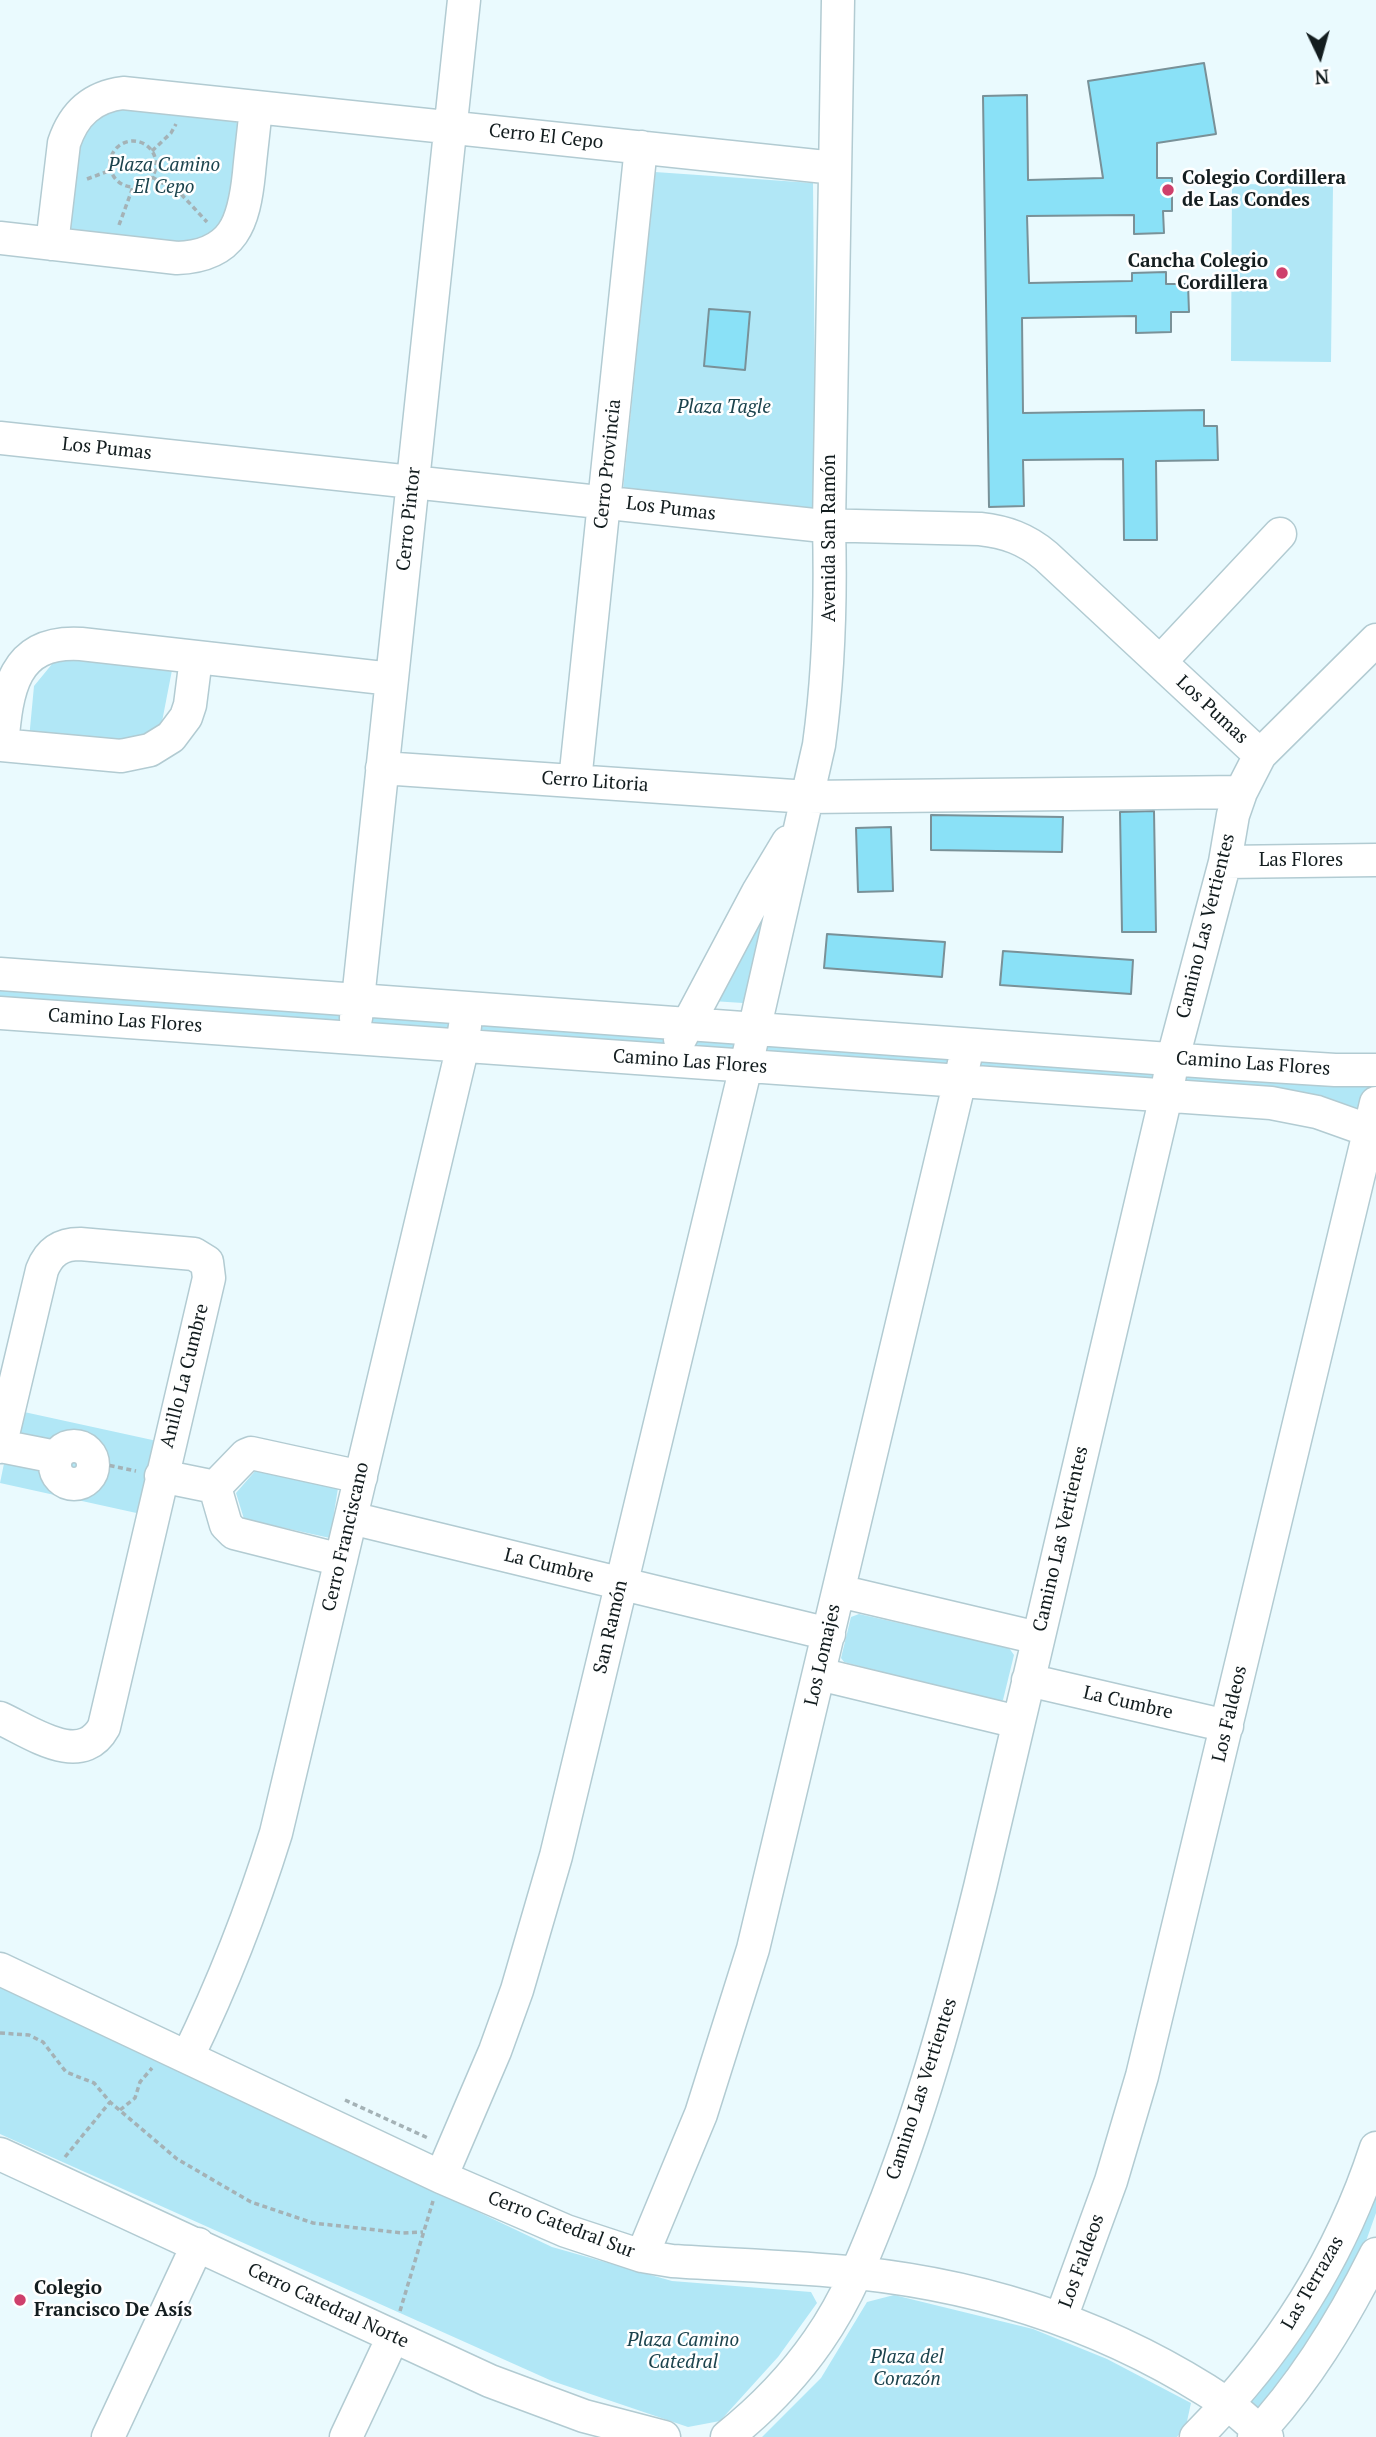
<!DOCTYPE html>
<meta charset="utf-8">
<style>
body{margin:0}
#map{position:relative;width:1376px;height:2437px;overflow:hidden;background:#eafafe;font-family:"PT Serif",serif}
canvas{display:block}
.north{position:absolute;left:1285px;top:21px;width:70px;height:70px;-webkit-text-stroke:5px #fff;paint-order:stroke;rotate:175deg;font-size:19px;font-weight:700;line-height:28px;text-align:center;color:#131d1f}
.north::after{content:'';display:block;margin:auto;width:24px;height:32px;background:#131d1f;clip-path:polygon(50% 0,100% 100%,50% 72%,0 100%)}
</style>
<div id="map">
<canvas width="1376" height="2437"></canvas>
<div class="north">N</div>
</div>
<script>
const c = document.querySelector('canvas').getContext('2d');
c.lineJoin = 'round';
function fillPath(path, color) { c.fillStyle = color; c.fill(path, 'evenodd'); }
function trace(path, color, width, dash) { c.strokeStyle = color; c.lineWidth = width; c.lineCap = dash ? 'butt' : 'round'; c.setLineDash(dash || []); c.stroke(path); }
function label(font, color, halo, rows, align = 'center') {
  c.font = font + ' "PT Serif",serif'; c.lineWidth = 5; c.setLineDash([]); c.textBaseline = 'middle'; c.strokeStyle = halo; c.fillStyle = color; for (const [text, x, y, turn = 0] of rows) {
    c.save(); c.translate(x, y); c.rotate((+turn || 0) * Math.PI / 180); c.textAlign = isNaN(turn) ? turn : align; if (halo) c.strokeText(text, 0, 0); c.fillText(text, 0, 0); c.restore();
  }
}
const green = new Path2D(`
 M116,104L234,116L242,136L231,221L210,242L177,248L71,231L67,219L76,136Z
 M655,172L813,183L816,509L623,490Z
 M1232,184L1333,185L1331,362L1231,361Z
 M57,658L173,665L160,732L124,747L29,739L34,686Z
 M766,905L743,1003L712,1001Z
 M0,985L1376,1082V1120L0,1000Z
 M15,1410L157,1441L141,1514L0,1483Z
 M256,1470L338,1488L330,1538L244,1519L236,1493Z
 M859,1614L1009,1648L1014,1655L1003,1700L995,1702L844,1662L841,1658L851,1617Z
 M0,1985L552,2247L672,2281L811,2292L817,2303L778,2357L720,2421L688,2427L552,2381L0,2134Z
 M1376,2176V2213L1355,2272L1295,2367L1257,2412L1249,2402Z
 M894,2295L1033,2329L1107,2359L1191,2403L1186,2426L1177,2437H762L821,2378L867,2302Z`);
const building = new Path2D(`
 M1204,63L1216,134L1157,143V178H1172V211H1163L1164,233L1134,234V215L1027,216L1029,283L1132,281V273L1166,272V284H1188L1189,312H1171V332L1136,333V316L1022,318L1023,413L1204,410V426H1217L1218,460L1156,461L1157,540H1124L1123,459L1023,460L1024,506L989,507L983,96L1027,95L1028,180L1103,178L1088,81Z
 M709,309L750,312L745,370L704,366Z
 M1154,811L1156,932H1122L1120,812Z
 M931,815L1063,817L1062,852L931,850Z
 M891,827L893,891L858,892L856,828Z
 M827,934L945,942L942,977L824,968Z
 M1003,951L1133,960L1131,994L1000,985Z`);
const path = new Path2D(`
 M110 164a23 23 0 1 1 46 0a23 23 0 1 1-46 0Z
 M152,151L171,133L176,124
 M152,177L181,194L207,222
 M87,179L111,170
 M119,225L133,187
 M93,1462L136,1471
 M0,2033L29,2035L43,2042L66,2072L94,2083L110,2102L177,2159L251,2202L313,2223L403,2233L423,2232
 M345,2100L430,2139
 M120,2110L135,2098L140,2082L152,2068
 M65,2157L110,2102
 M400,2311L433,2201`);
const minor = new Path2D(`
 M0,238L177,258C234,256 244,222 249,173C251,151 254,129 256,107
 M52,244L64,143C74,113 92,97 123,93L835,168
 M0,438L814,525L980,529C1006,532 1026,539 1046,556L1260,755
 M1160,662L1280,534
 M0,745L121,756L150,750L171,737L186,717L190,705L196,658
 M2,745C7,691 12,640 81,644L392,679
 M382,768L808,797L1241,792
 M575,781L641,147
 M1225,862L1376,860
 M0,974L1224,1063L1335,1070H1376
 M0,1013L1271,1103L1317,1112L1376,1133
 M356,1018L464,0
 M680,1039L758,892L788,842
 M55 1465a19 19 0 1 1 38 0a19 19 0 1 1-38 0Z
 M0,1446L56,1457
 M0,1447L42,1270C49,1252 61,1244 80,1244L194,1254L207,1262L209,1278L104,1727C81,1769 31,1732 0,1718
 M161,1476L215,1487
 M215,1487L246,1455L251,1453L361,1477
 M215,1487L226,1525L234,1533L341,1560
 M351,1518L829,1634
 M839,1591L1038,1638
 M819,1674L1018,1722
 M1028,1680L1227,1726
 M0,1969L441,2177L566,2231L642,2256L672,2261C734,2265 796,2267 858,2273C990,2287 1115,2329 1226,2403C1240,2413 1253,2426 1267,2437
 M188,2056C223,1984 252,1910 276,1833L460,1058L465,1026
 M0,2154L490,2381L584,2416L664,2437
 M441,2177L495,2051L517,1990L556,1856L746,1066L819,745C829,672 831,600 829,526L838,0
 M642,2256L701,2114L753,1949L965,1059
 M1061,2318L1111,2181L1142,2076L1376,1103
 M108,2437L198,2244
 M346,2437L393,2337
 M727,2437C762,2409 793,2377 818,2341C849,2297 868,2247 887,2198C926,2097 954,1992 980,1887L1166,1096L1173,1058L1225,862L1233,815L1241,792L1260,755L1376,640
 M1196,2437C1278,2355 1340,2259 1376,2148
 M1254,2437C1305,2383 1343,2320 1376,2254`);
const markers = [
 [1168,190,7,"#ce406c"],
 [1282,273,7,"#ce406c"],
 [20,2300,7,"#ce406c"]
];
const streetNames = [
 ["Cerro El Cepo",546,137,6],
 ["Los Pumas",107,449,6],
 ["Cerro Provincia",608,464,-84],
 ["Los Pumas",671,509,7],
 ["Cerro Pintor",409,519,-84],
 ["Avenida San Ramón",830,538,-90],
 ["Los Pumas",1212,710,43],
 ["Cerro Litoria",595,782,4],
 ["Las Flores",1301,861],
 ["Camino Las Vertientes",1206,926,-76],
 ["Camino Las Flores",125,1021,4],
 ["Camino Las Flores",690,1062,4],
 ["Camino Las Flores",1253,1064,4],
 ["Anillo La Cumbre",185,1376,-76],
 ["Cerro Franciscano",346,1537,-77],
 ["Camino Las Vertientes",1061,1539,-77],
 ["La Cumbre",549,1566,14],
 ["San Ramón",611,1627,-77],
 ["Los Lomajes",823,1655,-77],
 ["La Cumbre",1128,1703,13],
 ["Los Faldeos",1230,1714,-77],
 ["Camino Las Vertientes",922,2089,-72],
 ["Cerro Catedral Sur",561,2225,21],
 ["Los Faldeos",1082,2261,-70],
 ["Las Terrazas",1313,2283,-60],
 ["Cerro Catedral Norte",328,2306,25]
];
const parkNames = [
 ["Plaza Camino",164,166],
 ["El Cepo",164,188],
 ["Plaza Tagle",724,408],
 ["Plaza Camino",683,2341],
 ["Catedral",683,2363],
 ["Plaza del",907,2358],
 ["Corazón",907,2380]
];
const poiNames = [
 ["Colegio Cordillera",1182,179],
 ["de Las Condes",1182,201],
 ["Cancha Colegio",1268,262,"right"],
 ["Cordillera",1268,284,"right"],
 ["Colegio",34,2289],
 ["Francisco De Asís",34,2311]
];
fillPath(green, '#b1e7f6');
fillPath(building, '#8ae1f7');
trace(building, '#799198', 2);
trace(minor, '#b2cbd2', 35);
trace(path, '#a4b2b6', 3.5, [5, 3.5]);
trace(minor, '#fff', 32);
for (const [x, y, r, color] of markers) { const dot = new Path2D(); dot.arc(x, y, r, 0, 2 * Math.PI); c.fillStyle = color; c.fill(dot); trace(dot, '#fff', 2.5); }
label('19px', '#131d1f', '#fff', streetNames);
label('italic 19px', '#1b434d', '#fff', parkNames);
label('bold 19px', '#131d1f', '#fff', poiNames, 'left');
</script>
